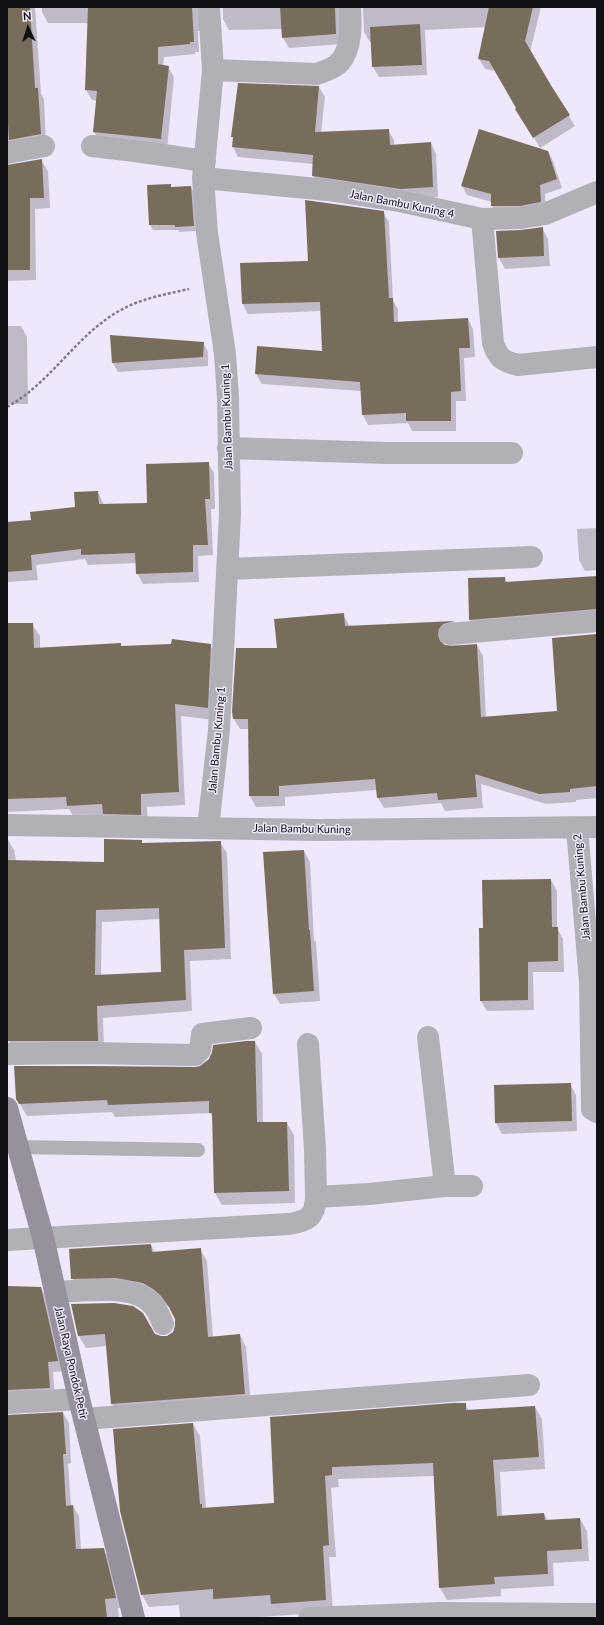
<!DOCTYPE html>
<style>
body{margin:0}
#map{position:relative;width:604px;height:1625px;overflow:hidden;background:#efe8fb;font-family:Lato,sans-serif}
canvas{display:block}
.frame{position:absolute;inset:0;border:8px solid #120f15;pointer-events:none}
.north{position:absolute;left:8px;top:8px;width:40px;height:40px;-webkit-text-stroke:3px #efe8fb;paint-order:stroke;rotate:356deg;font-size:11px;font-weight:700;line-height:16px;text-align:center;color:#120f15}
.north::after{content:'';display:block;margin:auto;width:14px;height:18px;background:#120f15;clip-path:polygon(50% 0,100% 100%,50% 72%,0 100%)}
</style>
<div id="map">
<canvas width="604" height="1625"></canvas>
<div class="frame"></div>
<div class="north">N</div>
</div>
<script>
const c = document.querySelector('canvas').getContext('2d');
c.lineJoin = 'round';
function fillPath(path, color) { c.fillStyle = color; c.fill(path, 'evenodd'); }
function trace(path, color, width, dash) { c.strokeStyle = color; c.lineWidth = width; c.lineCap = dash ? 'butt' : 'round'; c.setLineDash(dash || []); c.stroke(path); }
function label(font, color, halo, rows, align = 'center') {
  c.font = font + ' Lato,sans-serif'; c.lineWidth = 3; c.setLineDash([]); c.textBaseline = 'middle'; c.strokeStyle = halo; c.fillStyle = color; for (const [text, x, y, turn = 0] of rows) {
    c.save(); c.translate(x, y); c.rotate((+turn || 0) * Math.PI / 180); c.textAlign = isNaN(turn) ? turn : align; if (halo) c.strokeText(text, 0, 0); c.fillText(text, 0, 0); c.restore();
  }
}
const shadow = new Path2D(`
 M7,7H35L41,94L44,99L46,145L7,153Z
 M42,7H208L203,31H198L199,52H195V54L164,57L163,66L168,67L174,77L167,149L100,143L94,132L97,101L92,100L86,90L89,23H48L42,12Z
 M223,7H349L343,44L289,48L283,38V29L229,30L223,19Z
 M363,7H541L530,52L575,126L540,148L496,71L485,69L479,59L486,27L425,30L427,75L379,77L373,67L372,42H370L364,32Z
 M319,87L325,97L321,133L388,130L394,140V145L431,143L436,154L438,197L407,199L319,186L313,176L314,164L238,157L233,147L234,139L232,136Z
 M548,151L553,161L562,188L545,194L546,211L498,215L492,206V202L467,195L462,186Z
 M41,160L48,171L50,208L35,209L36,280L7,281V166Z
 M170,185L172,188L191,187L194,193L196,231L179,232L178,230H153L150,225Z
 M383,212L389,222L393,301L398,309V323L468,319L473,329L475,357L464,358L466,401H456V431H412L408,423L368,425L363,415L361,391L262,384L256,374L323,352L321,311L248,314L243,304Z
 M542,228L548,239L550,266L505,269L499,258L497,232Z
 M7,326H21L27,337L28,404H7Z
 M203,343L208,352V366L118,372L113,363Z
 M208,463L214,473L215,509H211L213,555L198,556L199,582L143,584L137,573V563L88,565L85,559L36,565L38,580L7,582V523L32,521L76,508L98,492L104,505L148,504Z
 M597,528V570L585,571L579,560L577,529Z
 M597,577V619L476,630L470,619L505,578L508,583Z
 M343,614L350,627L454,622L460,632L444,640L443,645H477L483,656L486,718L558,712L597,635V798L576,800V802L546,804L481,784L483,808L445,811L441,803L384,808L378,798L377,790L285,797V806L256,807L250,796L249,729H240L234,719L278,649Z
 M7,624H32L40,636V649L120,644L122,647L210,645L217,657L214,720L181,716L185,805L147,807L148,827L75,819L69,809L7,812Z
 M7,838L14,850L16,861L105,863L142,841L143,844L220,842L227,853L231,959L190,961L192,1011L103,1018L104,1052L16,1053L9,1041L7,956ZM160,919L162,972L101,976L102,922Z
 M304,851L310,862L314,940L316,942L320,1001L280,1004L274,994Z
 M551,880L557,891V928L563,939L564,972H533L534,1010L487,1011L481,1001L484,929Z
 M255,1042L262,1054L263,1123H287L294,1135L295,1203L222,1205L215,1193L214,1119L210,1113L115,1117L112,1112L27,1116L17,1099L195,1068Z
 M570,1084L576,1095L577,1131L502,1134L496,1123L495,1086Z
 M151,1245L155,1253L200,1249L207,1261L213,1337L240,1335L246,1347L251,1406L119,1416L112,1404L107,1346L86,1348L79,1336L114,1304L154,1334L161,1337H168L173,1333L176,1326V1319L170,1308L161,1301L79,1290L72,1278Z
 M7,1287L41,1288L46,1298L63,1371L53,1372L55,1398L7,1402Z
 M465,1404L469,1411L535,1407L542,1419L545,1469L500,1472L502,1516L544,1514L548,1521L580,1519L587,1531L589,1561L553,1563L554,1586L501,1589V1596L447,1600L440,1588L434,1476L338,1479L339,1487L331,1488L336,1557H329L333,1612L246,1618H180L179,1605L149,1607L142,1595L121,1511L193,1424L200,1436L206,1508L275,1504L271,1418Z
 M63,1413L69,1423L71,1463L68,1464L71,1506H73L79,1516L81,1550L103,1549L109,1559L121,1608H118L119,1618H7V1416Z`);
const building = new Path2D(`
 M7,7H30L35,88H38L41,134L9,140L7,108Z
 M88,7H192L194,42H190V44L158,47V64L169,66L161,139L93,132L97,91L85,90Z
 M280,7H335L336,34L282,38Z
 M489,7H533L525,41L552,87L570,115L533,138L515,109L516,108L489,61L478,59Z
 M420,24L422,65L372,67L370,27Z
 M238,83L319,86L315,132L389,129L390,145L431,142L433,187L401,189L312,176L313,155L232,147L233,137H231Z
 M479,129L548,151L557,179L540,185L541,202L520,206H491V194L461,186Z
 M42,159L44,198H30V270H7V165Z
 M171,184V187L191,186L194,226L175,227V225H149L147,185Z
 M305,200L384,211L389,298H393L394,322L468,318L470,348H459L461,391L451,392V421H406V413L362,415L360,382L255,374L257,346L322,351L320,302L242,304L240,263L308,261Z
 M543,227L544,256L498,258L496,231L521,230Z
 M110,335L204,342L203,357L112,363Z
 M209,462L210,499H205L208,545H193V572L136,574L135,553L81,555V549L31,555L32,570L7,572V522L31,520L30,512L75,507L74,492L98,491L99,504L147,503L146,464Z
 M597,576V609L469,620L468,578L505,577V582Z
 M344,613L345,626L455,621L443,624L439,629L438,635L440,641L445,645L451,646L477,644L481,717L557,711L552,638L597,634V786L570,789V792L539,794L475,774L477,797L438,800L437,793L377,798L375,779L279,786V796H249L248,719H233L232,711L236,648H277L274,619Z
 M7,623H33L34,648L121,643V646L171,644L172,639L211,644L208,708L175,704L179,792L141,794V815L103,814L102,804L67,806L66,797L7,799Z
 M104,839L142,840V843L221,841L225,948L184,950L186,1000L97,1006L98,1041H8L7,860L104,862ZM159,908L161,972L95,975L96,910Z
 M304,850L309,930H310L314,991L273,994L263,852Z
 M551,879L552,927H558V961L528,962V1000L480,1001L479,928H483L482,880Z
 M246,1041H255L257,1122H287L289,1191L214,1193L212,1113H209V1101L108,1105L107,1100L19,1104L16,1099L14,1066H89L195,1067L200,1066L209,1059L212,1052L213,1045Z
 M571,1083L572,1121L495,1123L494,1085Z
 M151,1244L152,1252L201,1248L208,1337L240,1334L245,1394L111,1404L105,1334L78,1336L71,1304L114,1303L133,1306L143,1313L155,1334L161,1336H167L173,1332L175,1326V1319L169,1307L161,1296L153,1289L143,1283L116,1278L71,1279L69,1249Z
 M7,1286L41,1287L58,1361L48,1362L50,1388L7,1390Z
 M453,1403H466V1410L535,1406L539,1457L493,1460L497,1516L544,1513L545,1520L580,1518L582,1549L547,1551L548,1574L494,1577L495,1584L439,1588L433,1463L332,1467V1475L325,1476L329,1545L323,1546L326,1600L271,1604L270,1595L213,1599V1589L141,1595L120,1511L113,1429L193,1423L200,1504H202V1508L274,1503L270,1417Z
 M63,1412L66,1454H63L66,1506L73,1505L76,1549L104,1548L116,1598L105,1599L107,1618H7V1415Z`);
const path = new Path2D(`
 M7,407C49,384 74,339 114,314C137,299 163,295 189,289`);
const service = new Path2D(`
 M18,1147L198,1150`);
const minor = new Path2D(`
 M213,70L317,74C324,71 334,69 340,62C352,48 351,24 350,7
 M92,146L135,151L205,161
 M7,153L44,146
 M203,178L328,190L399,201L482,219L521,218L545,214L597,192
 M482,219L493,343C498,358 502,361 518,365L597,357
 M228,448L386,453H512
 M228,569L532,557
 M450,634L597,621
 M7,825L319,830L597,827
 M208,828L219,730L230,514L228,398L225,354L207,233L203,178L213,70L209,7
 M577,828L590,982L592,1109L597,1112
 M428,1037L445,1186
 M308,1044L315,1149L316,1197
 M7,1054L89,1053L195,1055L200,1050L202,1034L251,1028
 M7,1240L289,1224C308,1221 315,1217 316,1197L369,1194L445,1186H472
 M55,1292C79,1291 127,1285 146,1299C155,1305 159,1314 163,1324
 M7,1403L79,1399
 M84,1419L529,1385
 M309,1618L440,1613L597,1614`);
const secondary = new Path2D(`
 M7,1108L43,1237L79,1399L134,1618`);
const streetNames = [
 ["Jalan Bambu Kuning 4",402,204,11],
 ["Jalan Bambu Kuning 1",227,417,-92],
 ["Jalan Bambu Kuning 1",217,740,-85],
 ["Jalan Bambu Kuning",302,829,1],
 ["Jalan Bambu Kuning 2",582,887,-95],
 ["Jalan Raya Pondok Petir",71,1363,77]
];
fillPath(shadow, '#0003');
fillPath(building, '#786c5d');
trace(path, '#807b87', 2.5, [3, 2]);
trace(service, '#b2afb7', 14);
trace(minor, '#b2afb7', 22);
trace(secondary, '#96919d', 22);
label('11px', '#120f15', '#efe8fb', streetNames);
</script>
